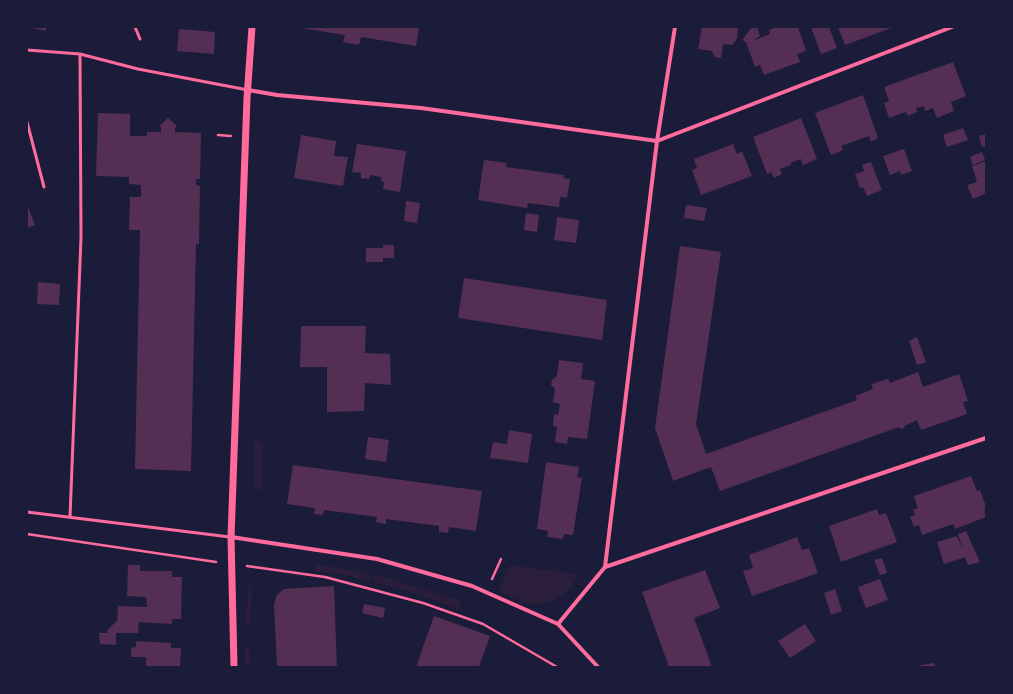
<!DOCTYPE html>
<style>
body{margin:0}
#map{position:relative;width:1013px;height:694px;overflow:hidden;background:#1b1b3a;font-family:Commissioner,sans-serif}
canvas{display:block}
.frame{position:absolute;inset:0;border:28px solid #1b1b3a;pointer-events:none}
</style>
<div id="map">
<canvas width="1013" height="694"></canvas>
<div class="frame"></div>
</div>
<script>
const c = document.querySelector('canvas').getContext('2d');
c.lineJoin = 'round';
function fillPath(path, color) { c.fillStyle = color; c.fill(path, 'evenodd'); }
function trace(path, color, width, dash) { c.strokeStyle = color; c.lineWidth = width; c.lineCap = dash ? 'butt' : 'round'; c.setLineDash(dash || []); c.stroke(path); }
const green = new Path2D(`
 M254,440H259L263,446L262,490L254,489Z
 M317,564L371,574L370,582L346,575L314,571Z
 M510,565L578,574C572,593 548,608 528,604C518,601 508,595 498,591Z
 M375,574L461,601L458,609L414,593L374,582Z
 M249,584L252,588L250,625L245,626Z
 M245,647H249L250,667H245Z`);
const building = new Path2D(`
 M27,27H46V31Z
 M295,27H419L416,46L361,37L359,45L343,42L345,35Z
 M702,27H738L737,39L732,45L723,44L721,58L715,57L712,51L698,49Z
 M752,27H757L760,36L752,41L770,34L769,30L777,27H798L806,51L797,54L800,62L764,75L760,65L755,67L746,42L742,40Z
 M811,27H829L837,48L821,54Z
 M838,27H894L845,45Z
 M179,29L215,32L214,54L177,51Z
 M953,62L966,96L951,102L954,111L937,118L933,108L925,111L924,106L916,108L917,112L908,116L906,112L889,118L884,103L889,101L884,87Z
 M863,95L878,138L871,142L869,136L841,146L843,150L831,155L815,113Z
 M98,113L130,114V136H147V132H161V127L159,126L168,118L177,126L175,128V132L201,133L200,179H196V185L200,186L199,244H196L191,471L135,469L140,230H129L130,197H141V185L129,184V177L96,176Z
 M801,118L817,159L803,165L801,159L790,163L791,165L780,169L782,174L774,178L771,172L767,174L753,137Z
 M963,128L968,140L947,147L943,135Z
 M986,134V146L982,147L979,136Z
 M301,135L336,141L334,156L348,157L343,186L294,178Z
 M357,144L406,151L400,192L383,189L384,182L381,181V177L370,175L369,179L361,178V173L352,172Z
 M733,144L737,154L742,151L752,176L701,195L692,170L697,168L694,159Z
 M904,149L912,171L901,175L900,171L890,175L883,156Z
 M982,152L985,160L973,165L970,157Z
 M484,160L507,163L506,167L564,175L563,178L570,179L567,198L560,197L559,207L528,203L527,208L478,200Z
 M986,161V193L973,199L967,185L977,182L972,166Z
 M871,162L882,190L867,196L863,187L860,188L855,174L864,171L862,165Z
 M406,201L420,203L417,223L404,221Z
 M27,204L35,225L27,228Z
 M686,205L707,208L704,221L684,218Z
 M526,213L539,215L537,232L524,230Z
 M557,217L579,220L576,243L554,240Z
 M383,245H394V258H383V262H366V248H383Z
 M680,246L721,252L696,424L706,454L857,400L855,396L873,389L871,384L888,379L890,383L918,372L923,387L959,374L968,401L963,402L967,414L921,430L917,420L904,426L905,428L900,429L899,427L720,491L711,467L673,481L655,428Z
 M464,278L607,300L602,340L458,318Z
 M38,282L60,284L59,305L37,304Z
 M301,326H366L365,353L390,354L391,385L365,383L364,411L327,412V367H300Z
 M917,337L926,362L917,365L909,341Z
 M559,360L583,363L581,379L595,381L587,439L568,437L567,444L555,442L557,427L553,426L554,414L558,415L560,404L553,402L555,389L551,385L552,380L557,376Z
 M509,430L532,434L528,463L490,458L493,442L507,444Z
 M368,437L389,440L386,462L365,459Z
 M546,462L579,467L577,477L582,478L573,535L564,534L563,539L547,537L548,531L537,529Z
 M293,465L482,491L476,531L449,527L448,533L439,532V526L386,519V524L376,522L377,517L324,510L323,515L314,514L315,508L287,504Z
 M971,476L977,491L980,490L986,506V510L984,511L986,517L955,529L953,524L922,535L919,525L914,527L910,517L915,515L913,510L918,508L914,496Z
 M877,509L879,515L886,513L897,542L841,562L829,526Z
 M966,531L980,562L968,565L965,557L944,564L937,542L957,536L963,550L958,534Z
 M797,537L802,550L809,548L818,573L752,596L743,571L753,568L749,555Z
 M882,558L887,573L880,575L874,560Z
 M128,565H140V571H172V577H182L181,619H172V624L139,622L138,633H116V645L100,644L99,633H108L107,630L117,621L118,606L147,607L146,597L127,596Z
 M705,570L720,608L694,618L712,667H669L642,592Z
 M880,579L888,600L866,608L858,587Z
 M334,586L337,667H277L274,604L277,595L284,589Z
 M835,589L842,611L831,615L824,593Z
 M364,604L385,608L383,618L362,613Z
 M434,616L490,636L479,667H416Z
 M805,624L816,641L790,658L778,641Z
 M136,641L171,643V648H181L180,667H146V657H131V648L136,647Z
 M934,663L935,667H916V666Z`);
const path = new Path2D(`
 M218,135L231,136
 M27,534L216,562
 M247,566L325,577L423,603L483,624L557,667
 M492,579L501,559`);
const service = new Path2D(`
 M135,27L140,39
 M27,50L80,54L81,237L70,517
 M80,54L138,69L248,90
 M27,122L44,187
 M27,512L230,537`);
const minor = new Path2D(`
 M248,90L277,95L421,108L657,141L952,27
 M231,537L377,559L472,586L558,624L598,667
 M605,567L657,141L675,27
 M558,624L605,567L986,438`);
const tertiary = new Path2D(`
 M234,667L231,537L247,98L252,27`);
fillPath(green, '#2a1e3b');
fillPath(building, '#542f53');
trace(path, '#ff6b9d', 2.5);
trace(service, '#ff6b9d', 3);
trace(minor, '#ff6b9d', 4);
trace(tertiary, '#ff6b9d', 7);
</script>
